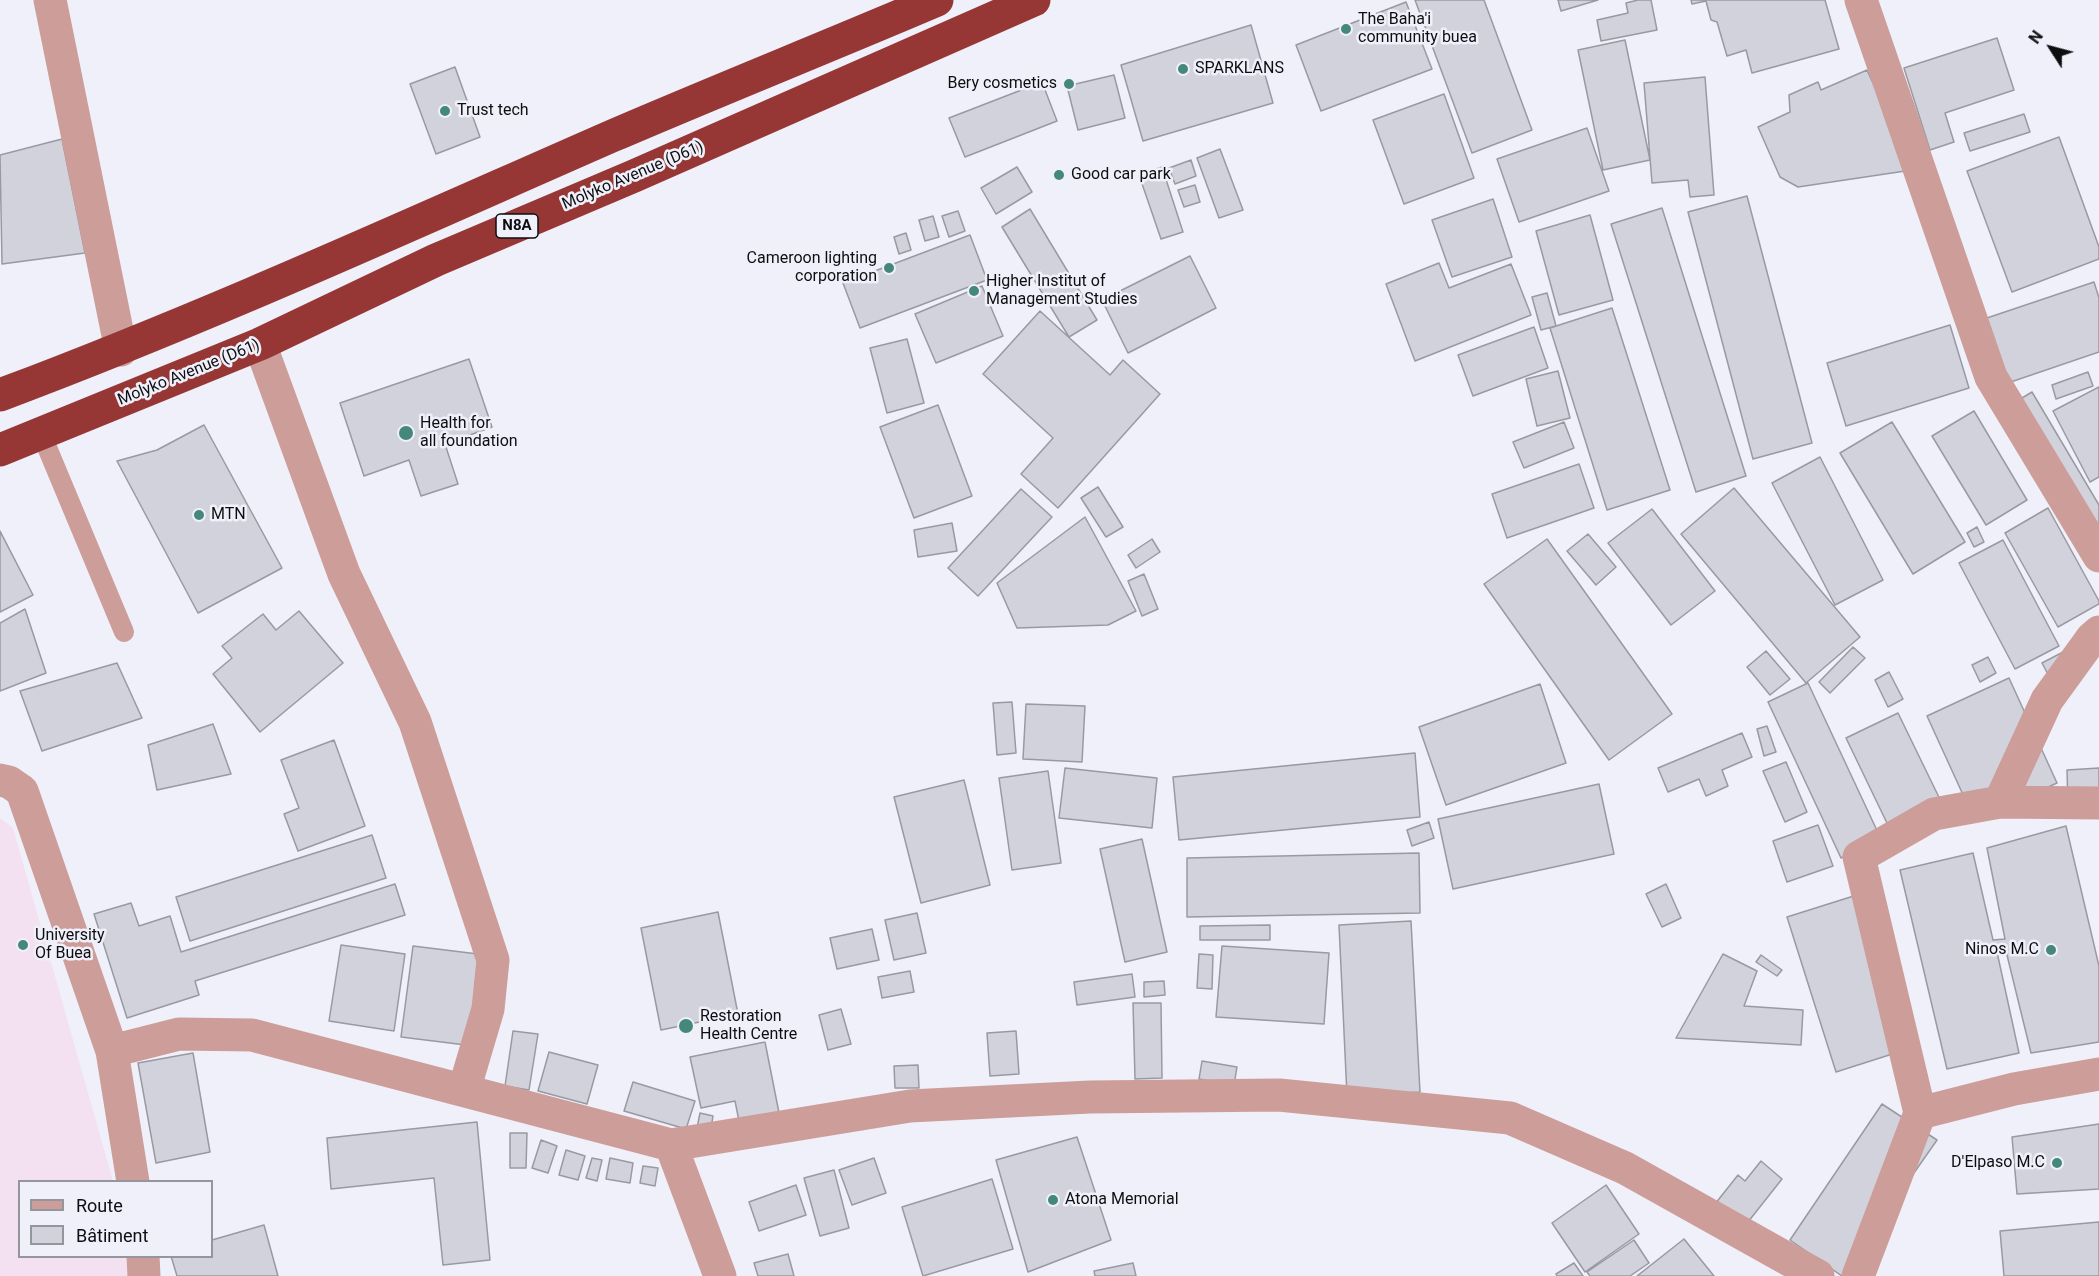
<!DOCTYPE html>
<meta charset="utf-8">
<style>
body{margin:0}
#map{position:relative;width:2099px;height:1276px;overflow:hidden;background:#eff0fa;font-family:Roboto,sans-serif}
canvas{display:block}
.legend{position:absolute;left:18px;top:1180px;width:195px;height:78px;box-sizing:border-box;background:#eff0fa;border:2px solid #95969d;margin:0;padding:8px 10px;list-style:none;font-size:18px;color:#0e0e11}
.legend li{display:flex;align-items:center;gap:12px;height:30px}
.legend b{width:30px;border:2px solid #95969d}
.north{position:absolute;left:2021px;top:18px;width:60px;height:60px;-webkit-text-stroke:4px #eff0fa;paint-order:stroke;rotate:306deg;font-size:16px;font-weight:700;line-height:24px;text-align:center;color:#0e0e11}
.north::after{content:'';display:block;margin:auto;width:21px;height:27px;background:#0e0e11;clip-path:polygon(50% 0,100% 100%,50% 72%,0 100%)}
</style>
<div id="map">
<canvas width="2099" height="1276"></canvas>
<ul class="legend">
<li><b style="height:8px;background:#cd9d99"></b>Route</li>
<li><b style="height:16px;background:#d2d2dc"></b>Bâtiment</li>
</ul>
<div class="north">N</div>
</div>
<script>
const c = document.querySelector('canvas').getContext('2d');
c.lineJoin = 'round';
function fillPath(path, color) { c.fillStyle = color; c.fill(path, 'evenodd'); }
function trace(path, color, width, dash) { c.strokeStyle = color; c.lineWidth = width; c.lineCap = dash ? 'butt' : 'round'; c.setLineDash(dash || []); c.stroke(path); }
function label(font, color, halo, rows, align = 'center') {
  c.font = font + ' Roboto,sans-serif'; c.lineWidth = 5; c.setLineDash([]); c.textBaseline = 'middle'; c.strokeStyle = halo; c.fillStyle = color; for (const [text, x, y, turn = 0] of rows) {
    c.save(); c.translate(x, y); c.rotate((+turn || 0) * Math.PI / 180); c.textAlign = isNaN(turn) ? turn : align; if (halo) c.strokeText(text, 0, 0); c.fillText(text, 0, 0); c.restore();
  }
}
const education = new Path2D(`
 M0,818L13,828L113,1181L20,1182V1256L132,1257L133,1276H0Z`);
const building = new Path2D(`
 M1415,0H1484L1532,130L1472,153Z
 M1558,0H1598L1561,11Z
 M1638,0H1651L1657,30L1601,41L1597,20L1628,13L1626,3Z
 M1691,0H1825L1839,49L1752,73L1746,50L1727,56L1717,22L1711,20L1706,1L1692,4Z
 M1406,2L1432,69L1321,111L1296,45Z
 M1251,25L1273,103L1143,141L1121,65Z
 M1997,38L2014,90L1945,113L1954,142L1930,150L1904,68Z
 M1625,40L1650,160L1603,170L1578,50Z
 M455,67L480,137L436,154L410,84Z
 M1867,70L1912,170L1798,187L1780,177L1758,127L1790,112L1789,95L1818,82L1821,90Z
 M1114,75L1125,118L1078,130L1067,86Z
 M1705,77L1714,195L1690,197L1688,180L1652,183L1644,83Z
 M1042,82L1057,121L965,157L949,118Z
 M1444,94L1474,178L1404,204L1373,120Z
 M2024,114L2030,132L1970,151L1964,133Z
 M1587,128L1609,191L1519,222L1497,159Z
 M2059,137L2099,247V259L2012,292L1967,171Z
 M62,139L85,253L2,264L0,155Z
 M1220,149L1243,210L1219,218L1197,158Z
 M1191,160L1196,176L1175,184L1169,168Z
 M1017,167L1032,192L996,214L981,188Z
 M1162,167L1183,232L1161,239L1139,175Z
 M1195,185L1200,202L1184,207L1178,190Z
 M1747,196L1812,443L1753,459L1688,212Z
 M1493,199L1512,257L1452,277L1432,220Z
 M1662,208L1746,476L1696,492L1611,224Z
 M1030,209L1097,320L1069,337L1002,227Z
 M958,211L965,231L949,237L942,216Z
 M1590,215L1613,300L1559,315L1536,231Z
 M933,216L939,237L925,241L919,220Z
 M906,233L911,250L899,254L894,237Z
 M970,235L987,280L860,328L843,283Z
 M1190,256L1216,308L1128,353L1102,300Z
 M1439,263L1449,288L1511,264L1531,315L1415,361L1386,284Z
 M2094,282L2099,298V352L1999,386L1978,321Z
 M982,286L1003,336L936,363L915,314Z
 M1547,293L1556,326L1541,330L1532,297Z
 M1612,308L1670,490L1607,510L1550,328Z
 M1040,311L1110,375L1123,360L1160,394L1058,508L1021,474L1053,438L983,374Z
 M1950,325L1969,388L1846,426L1827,363Z
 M1534,327L1548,368L1473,396L1458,355Z
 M907,339L924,403L887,413L870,348Z
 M469,359L492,427L445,444L458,484L421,496L409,460L364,476L340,403Z
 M1558,371L1570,418L1537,426L1526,379Z
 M2088,372L2093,386L2056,399L2052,385Z
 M2099,387V477L2090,482L2053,411Z
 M2032,392L2099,505V562L2007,407Z
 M938,405L972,496L914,518L880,427Z
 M1974,411L2027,500L1986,525L1932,436Z
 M1564,422L1574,448L1524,468L1513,442Z
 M1892,422L1965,542L1913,574L1840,453Z
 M204,425L282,568L198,613L117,461L157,450Z
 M1820,457L1883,580L1835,605L1772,483Z
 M1579,464L1594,508L1507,538L1492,494Z
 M1098,487L1123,527L1106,537L1081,498Z
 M1734,488L1860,637L1806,683L1681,534Z
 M1021,489L1052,517L978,596L948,568Z
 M2048,508L2099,601V604L2058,627L2005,533Z
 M1652,509L1715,591L1671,625L1608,543Z
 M1085,517L1136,611L1108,625L1017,628L997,583Z
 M952,523L957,551L918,557L914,530Z
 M1977,527L1984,542L1974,547L1967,533Z
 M0,531L33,595L0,612Z
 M1588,534L1616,567L1596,585L1567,551Z
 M1152,539L1160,552L1136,568L1128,555Z
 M1547,539L1672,714L1609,760L1484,584Z
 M2003,540L2059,646L2015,669L1959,563Z
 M1144,574L1158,609L1142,616L1128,581Z
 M25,609L46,673L0,691V623Z
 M299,611L343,663L260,732L213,674L232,658L222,646L263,614L276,630Z
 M1853,647L1865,658L1830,693L1819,682Z
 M1766,651L1790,679L1770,695L1747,667Z
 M2065,651L2051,680L2042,663Z
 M1988,657L1996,673L1980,682L1972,665Z
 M117,663L142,718L42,751L20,691Z
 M1889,672L1903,699L1888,707L1875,680Z
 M2009,678L2057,783L1975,821L1927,716Z
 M1808,683L1881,839L1841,858L1768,702Z
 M1540,684L1566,763L1446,805L1419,727Z
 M1012,702L1016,753L997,755L993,703Z
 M1026,704L1085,706L1082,762L1023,759Z
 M1898,713L1951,822L1899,848L1846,738Z
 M213,724L231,774L157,790L148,745Z
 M1767,726L1776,752L1764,756L1757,729Z
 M1742,733L1752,757L1722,770L1728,786L1706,796L1699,779L1668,792L1658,768Z
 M334,740L365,826L298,851L284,814L299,808L281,760Z
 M1415,753L1420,817L1179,840L1173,777Z
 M1786,762L1807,812L1785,822L1763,771Z
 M1065,768L1157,778L1152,828L1059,818Z
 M2099,768V806L2068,808L2067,770Z
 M1048,771L1061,863L1012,870L999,778Z
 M964,780L990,885L921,903L894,797Z
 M1599,784L1614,854L1453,889L1438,819Z
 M1429,822L1434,838L1412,846L1407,830Z
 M1818,825L1833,866L1787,882L1773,841Z
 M2066,826L2099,966V1042L2031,1053L2005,947L1997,952L2019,1053L1947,1069L1900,870L1973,853L1993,940L2005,939L1987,848Z
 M372,835L386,878L190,941L176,897Z
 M1142,839L1167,952L1125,962L1100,849Z
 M1419,853L1420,913L1187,917V858Z
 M395,884L405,915L195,981L199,995L127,1018L94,914L131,903L139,926L170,916L181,952Z
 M1666,884L1681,918L1662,927L1646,894Z
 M1860,894L1908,1049L1836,1072L1787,917Z
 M718,912L738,1014L661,1030L641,928Z
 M917,913L926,953L894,960L885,920Z
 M1411,921L1420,1092L1347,1096L1339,925Z
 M1270,925V940H1200V926Z
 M872,929L879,960L837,969L830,938Z
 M341,945L405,954L394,1031L329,1021Z
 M413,946L486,955L474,1046L401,1037Z
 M1222,946L1329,953L1324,1024L1216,1017Z
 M1199,954L1213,955L1212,989L1197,988Z
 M1723,954L1757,971L1744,1006L1803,1010L1801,1045L1676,1038Z
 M1761,955L1782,970L1777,976L1756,962Z
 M910,971L914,992L882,998L878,977Z
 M1132,974L1135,997L1077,1005L1074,982Z
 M1164,981L1165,995L1144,997V982Z
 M1133,1003H1161L1162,1078L1135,1079Z
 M841,1009L851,1044L828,1050L819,1015Z
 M513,1031L538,1034L529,1090L505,1086Z
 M1016,1031L1019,1074L990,1076L987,1033Z
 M765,1042L782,1128L742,1136L735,1101L701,1108L690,1057Z
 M549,1052L598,1065L587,1104L538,1091Z
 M193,1053L210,1152L156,1163L138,1063Z
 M1202,1061L1237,1067L1234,1085L1199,1079Z
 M918,1065L919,1088H895L894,1066Z
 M633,1082L695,1101L686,1129L624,1111Z
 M1882,1104L1937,1140L1842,1276L1790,1240Z
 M700,1113L713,1116L710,1135L696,1133Z
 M477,1122L490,1260L443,1265L434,1178L331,1189L327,1138Z
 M2099,1124V1189L2017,1194L2012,1137Z
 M510,1133H527L526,1168H510Z
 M1077,1137L1111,1240L1028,1272L996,1160Z
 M541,1140L557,1146L548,1173L532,1168Z
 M566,1150L585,1156L578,1180L559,1175Z
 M592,1158L602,1160L597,1181L586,1178Z
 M610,1158L633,1163L630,1183L606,1179Z
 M874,1158L886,1193L852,1205L839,1170Z
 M1761,1161L1782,1179L1744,1227L1715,1204L1738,1175L1745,1181Z
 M643,1166L658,1168L655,1186L640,1183Z
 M834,1170L849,1228L820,1236L804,1178Z
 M992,1179L1013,1249L923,1276L902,1207Z
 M796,1185L806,1215L759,1231L749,1202Z
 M1606,1185L1639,1234L1585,1272L1552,1223Z
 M2099,1222V1276H2004L2000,1231Z
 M264,1225L278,1276H177L171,1256H212V1240Z
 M1684,1239L1714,1276H1637Z
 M1634,1240L1649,1263L1630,1276H1590L1587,1272Z
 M788,1254L794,1276H758L754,1263Z
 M1133,1263L1136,1276H1095L1094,1271Z
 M1574,1263L1583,1276H1557L1556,1274Z`);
const lane = new Path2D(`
 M41,433L124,632`);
const street = new Path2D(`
 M50,0L121,350
 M1861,0L1991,377L2099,556
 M260,344L344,574L415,722L493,960L488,1009L464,1090
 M0,780L9,782L22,791L112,1051L133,1182
 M2000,802L2047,700L2092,638L2099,632
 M112,1051L179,1034L252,1035L671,1145L720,1276
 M1920,1113L1859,857L1934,814L2000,802L2099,803
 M671,1145L910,1106L1090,1097L1279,1095L1510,1118L1625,1168L1818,1276
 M143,1256L144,1276
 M1858,1276L1920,1113L2014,1089L2099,1074`);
const highway = new Path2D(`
 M0,395C208,317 409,225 612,136C719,90 829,46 937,0
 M0,450L260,344L436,260L634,176L1034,0`);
const markers = [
 [1346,29,6,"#45887b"],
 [1183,69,6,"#45887b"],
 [1069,84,6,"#45887b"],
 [445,111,6,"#45887b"],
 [1059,175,6,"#45887b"],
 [889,268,6,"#45887b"],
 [974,291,6,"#45887b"],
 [406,433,8,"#45887b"],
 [199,515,6,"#45887b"],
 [23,945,6,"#45887b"],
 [2051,950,6,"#45887b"],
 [686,1026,8,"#45887b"],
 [2057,1163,6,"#45887b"],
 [1053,1200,6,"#45887b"]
];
const shields = [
 [517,226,42]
];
const shieldNames = [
 ["N8A",517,226]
];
const poiNames = [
 ["The Baha'i",1358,20],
 ["community buea",1358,38],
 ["SPARKLANS",1195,69],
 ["Bery cosmetics",1057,84,"right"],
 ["Trust tech",457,111],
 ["Good car park",1071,175],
 ["Cameroon lighting",877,259,"right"],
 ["corporation",877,277,"right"],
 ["Higher Institut of",986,282],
 ["Management Studies",986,300],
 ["Health for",420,424],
 ["all foundation",420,442],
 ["MTN",211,515],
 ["University",35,936],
 ["Of Buea",35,954],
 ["Ninos M.C",2039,950,"right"],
 ["Restoration",700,1017],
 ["Health Centre",700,1035],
 ["D'Elpaso M.C",2045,1163,"right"],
 ["Atona Memorial",1065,1200]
];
const streetNames = [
 ["Molyko Avenue (D61)",633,176,-23],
 ["Molyko Avenue (D61)",189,373,-22]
];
fillPath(education, '#f3e1f1');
fillPath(building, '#d2d2dc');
trace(building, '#9999a2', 1.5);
trace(lane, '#cd9d99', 20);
trace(street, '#cd9d99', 33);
trace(highway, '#963735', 33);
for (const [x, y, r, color] of markers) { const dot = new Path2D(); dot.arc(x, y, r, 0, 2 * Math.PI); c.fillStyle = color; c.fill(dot); trace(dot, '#eff0fa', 2); }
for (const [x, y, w] of shields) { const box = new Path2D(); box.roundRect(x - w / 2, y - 12, w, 24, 4.5); c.fillStyle = '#eff0fa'; c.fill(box); trace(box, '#0e0e11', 1.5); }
label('bold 15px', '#0e0e11', null, shieldNames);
label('16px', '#0e0e11', '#eff0fa', poiNames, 'left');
label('16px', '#0e0e11', '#eff0fa', streetNames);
</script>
